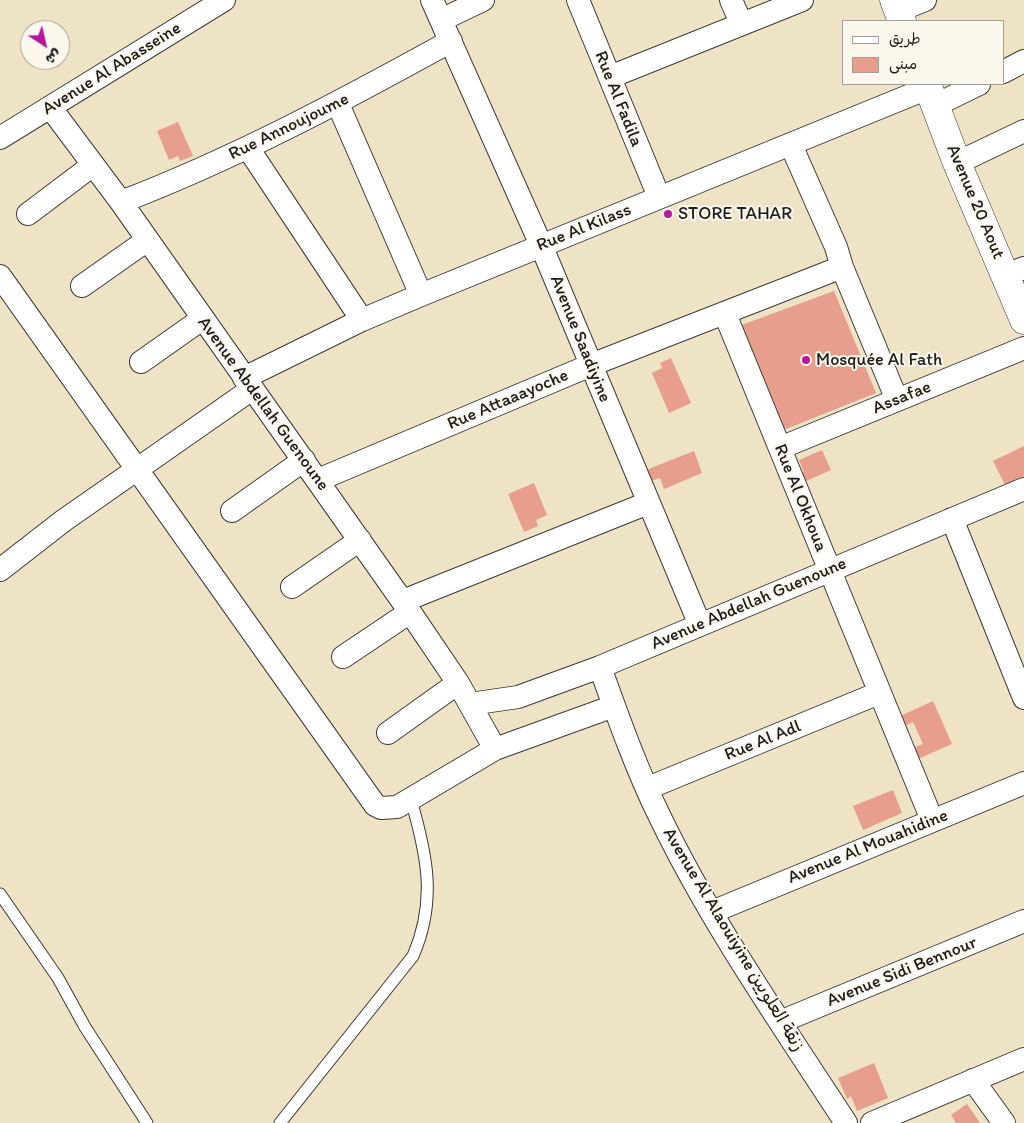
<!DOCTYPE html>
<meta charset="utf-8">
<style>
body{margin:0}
#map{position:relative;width:1024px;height:1123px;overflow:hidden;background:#efe3c6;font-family:Itim,"Playpen Sans Arabic",sans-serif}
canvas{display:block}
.legend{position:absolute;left:842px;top:20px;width:162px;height:65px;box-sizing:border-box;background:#fbf7ec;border:1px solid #a29f99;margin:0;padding:6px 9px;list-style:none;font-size:15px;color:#1c1c1c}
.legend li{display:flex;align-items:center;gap:10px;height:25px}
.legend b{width:25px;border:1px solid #a29f99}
.north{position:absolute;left:20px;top:20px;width:50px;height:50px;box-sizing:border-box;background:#fbf7ec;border:1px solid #a29f99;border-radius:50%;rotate:145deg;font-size:14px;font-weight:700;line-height:20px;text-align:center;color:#1c1c1c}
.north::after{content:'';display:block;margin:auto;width:18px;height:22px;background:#b5179e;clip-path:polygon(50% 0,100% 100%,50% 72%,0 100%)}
</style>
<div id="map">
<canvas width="1024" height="1123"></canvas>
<ul class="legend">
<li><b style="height:6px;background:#fff"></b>طريق</li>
<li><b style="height:14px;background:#e79e8c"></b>مبنى</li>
</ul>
<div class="north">ش</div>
</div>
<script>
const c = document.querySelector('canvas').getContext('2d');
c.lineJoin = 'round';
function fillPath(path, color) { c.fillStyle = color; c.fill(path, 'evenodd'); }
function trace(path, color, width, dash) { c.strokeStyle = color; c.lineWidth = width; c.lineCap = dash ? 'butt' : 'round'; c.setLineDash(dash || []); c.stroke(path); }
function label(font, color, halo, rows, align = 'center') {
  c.font = font + ' Itim,"Playpen Sans Arabic",sans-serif'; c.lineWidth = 4; c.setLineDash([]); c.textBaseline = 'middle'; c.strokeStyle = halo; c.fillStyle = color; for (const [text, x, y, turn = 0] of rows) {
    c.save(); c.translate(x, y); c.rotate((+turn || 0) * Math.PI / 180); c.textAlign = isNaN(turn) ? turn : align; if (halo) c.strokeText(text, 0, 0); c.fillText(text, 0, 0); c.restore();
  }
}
const building = new Path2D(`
 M178,122L193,156L180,161L178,156L169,160L157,131Z
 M834,291L876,393L781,431L736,327Z
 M671,358L691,403L669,413L652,373L662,368L660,363Z
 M1024,446V476L1005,485L993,461Z
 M822,450L831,470L804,482L800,473L804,472L799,460Z
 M694,451L702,473L664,489L660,478L651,481L646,470Z
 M534,483L547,515L536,520L538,526L524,532L508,494Z
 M933,701L952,744L918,759L913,748L923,744L913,722L903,727L898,717Z
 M893,790L902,813L863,830L853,806Z
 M874,1063L888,1098L857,1111L851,1096L847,1099L838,1078Z
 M967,1104L980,1123H956L951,1115Z`);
const service = new Path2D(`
 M0,894L58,978L85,1027L147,1123
 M280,1123L413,956C437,901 427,855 411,800`);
const minor = new Path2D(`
 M432,0L541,245L700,625
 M578,0L659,197
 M731,0L741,23
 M898,11L925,0
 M441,20L483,0
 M1003,72L1024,61
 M610,77L802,0
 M338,104L421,295
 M934,106L979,84
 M50,107L121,202L410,612L458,683L495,749
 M0,138L224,0
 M248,148L362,320
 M957,163L1024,131
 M121,202C236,158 344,100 451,41
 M28,214L93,165
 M842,267L897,400
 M1006,275L1024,268
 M0,276L375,805L381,808L397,807L495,749L614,706
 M82,286L146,241
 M725,314L932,820
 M141,362L202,319
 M244,378L362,320L421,295L928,88
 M780,448L1024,348
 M318,480L591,365L842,267L836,247L791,145
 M232,511L304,460
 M952,519L1024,698
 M0,570L63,521L252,389
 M292,587L360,540
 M403,601L648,503
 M343,657L410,612
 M600,667C618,717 636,768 659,815C711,923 781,1023 846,1123
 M470,704L518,697L600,667L1024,489
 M388,733L458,683
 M648,788L879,693
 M712,912L1024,783
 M780,1022L1024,921
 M973,1080L1004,1123
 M872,1123L1024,1059`);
const tertiary = new Path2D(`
 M894,0L902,21
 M927,84L957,163L1024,320`);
const markers = [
 [668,214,5,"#b5179e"],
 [806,360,5,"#b5179e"]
];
const streetNames = [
 ["Avenue Al Abasseine",112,69,-32],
 ["Rue Al Fadila",618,99,68],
 ["Rue Annoujoume",289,127,-26],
 ["Avenue 20 Aout",975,202,67],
 ["Rue Al Kilass",584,228,-22],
 ["Avenue Saadiyine",580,339,68],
 ["Assafae",902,398,-22],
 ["Rue Attaaayoche",508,400,-23],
 ["Avenue Abdellah Guenoune",263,404,54],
 ["Rue Al Okhoua",800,498,68],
 ["Avenue Abdellah Guenoune",749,604,-23],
 ["Rue Al Adl",763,741,-22],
 ["Avenue Al Mouahidine",868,847,-22],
 ["Avenue Al Alaouiyine زنقة العلويين",733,940,59],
 ["Avenue Sidi Bennour",902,972,-22]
];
const poiNames = [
 ["STORE TAHAR",678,214],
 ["Mosquée Al Fath",816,360]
];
fillPath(building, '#e79e8c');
trace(service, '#3c3a36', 13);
trace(minor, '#3c3a36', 24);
trace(tertiary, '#3c3a36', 29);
trace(service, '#fff', 11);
trace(minor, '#fff', 22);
trace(tertiary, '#fff', 28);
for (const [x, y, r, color] of markers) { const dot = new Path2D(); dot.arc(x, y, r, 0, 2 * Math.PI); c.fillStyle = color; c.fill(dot); trace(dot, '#fbf7ec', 2); }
label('18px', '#1c1c1c', '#fbf7ec', streetNames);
label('18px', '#1c1c1c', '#fbf7ec', poiNames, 'left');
</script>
